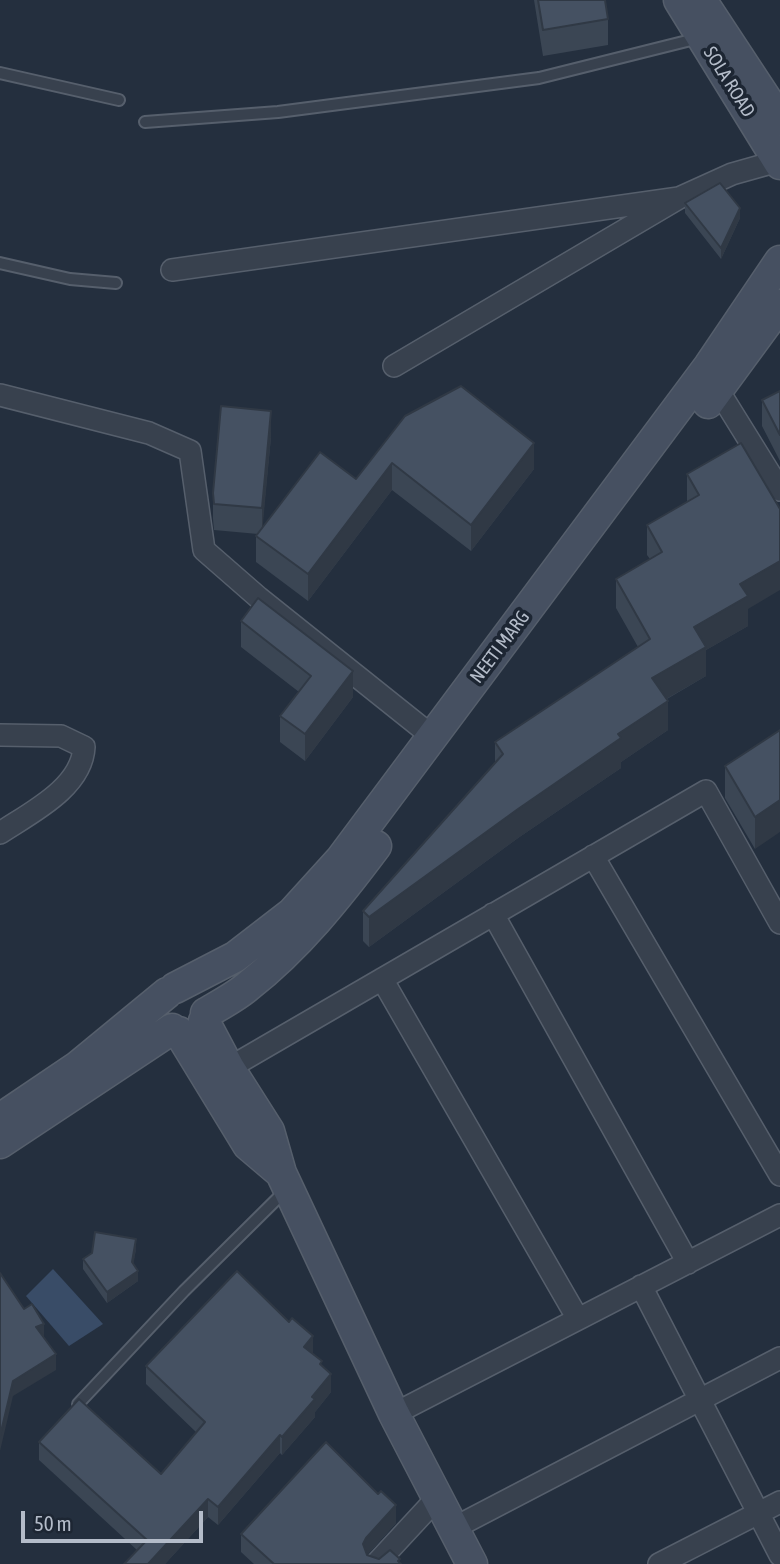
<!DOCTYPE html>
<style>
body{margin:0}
#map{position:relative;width:780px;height:1564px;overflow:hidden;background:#242f3e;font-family:"Asap Condensed",sans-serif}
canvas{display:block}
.scale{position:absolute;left:21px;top:1511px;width:182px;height:32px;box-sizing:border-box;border:4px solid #b4bcc9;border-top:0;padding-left:9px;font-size:21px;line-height:24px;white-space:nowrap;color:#b4bcc9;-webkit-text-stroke:5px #1d2633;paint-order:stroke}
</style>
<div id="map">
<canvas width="780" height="1564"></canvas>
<div class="scale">50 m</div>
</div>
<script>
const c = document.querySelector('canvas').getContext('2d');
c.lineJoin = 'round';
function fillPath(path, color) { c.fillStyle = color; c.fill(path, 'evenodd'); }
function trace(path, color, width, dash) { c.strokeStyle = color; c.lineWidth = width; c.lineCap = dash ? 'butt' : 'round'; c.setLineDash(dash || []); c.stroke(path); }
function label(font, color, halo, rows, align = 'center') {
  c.font = font + ' "Asap Condensed",sans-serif'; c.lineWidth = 7; c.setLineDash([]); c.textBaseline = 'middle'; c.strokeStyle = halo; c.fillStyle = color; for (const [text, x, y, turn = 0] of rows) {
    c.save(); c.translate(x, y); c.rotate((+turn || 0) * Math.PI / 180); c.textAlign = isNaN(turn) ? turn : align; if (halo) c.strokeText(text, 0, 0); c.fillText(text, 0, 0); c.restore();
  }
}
const water = new Path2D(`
 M53,1269L103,1324L69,1346L26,1296Z`);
const lane = new Path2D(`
 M0,73L119,100
 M145,122L278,112L539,78L699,38
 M0,263L70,279L116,283
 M78,1404L184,1291L286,1190`);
const street = new Path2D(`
 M172,270L679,198
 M394,366L679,198L732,174L778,161
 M718,390L780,490
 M0,395L149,433L190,451L204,550L259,598L433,737
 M0,735L61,736L84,747C82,788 30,813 0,833
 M593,856L780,1175
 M493,914L688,1263
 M382,979L578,1319
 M229,1068L706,791L780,923
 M641,1286L780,1555
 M394,1414L780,1215
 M454,1528L780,1358
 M376,1564L438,1497
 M659,1564L780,1502`);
const secondary = new Path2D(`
 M679,0L780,164
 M701,0L780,120
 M708,403L780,305
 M175,988L235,957L292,913L341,859L709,366L780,261
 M206,1013C220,1005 235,997 247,987C297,948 338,897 376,846
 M204,1021L229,1068L269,1131L281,1173L394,1414L472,1564
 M179,1032L248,1145L281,1173
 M0,1119L77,1067L167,993
 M0,1143L172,1029`);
const wall = new Path2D(`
 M534,0H605L608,19V45L543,56Z
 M685,203L740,218L721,259L685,213Z
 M780,391V461L762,426V400Z
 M405,416L534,469L471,551L392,490L308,601L256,562V536L258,534L214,530L213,519V493L271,437L262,528L356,479Z
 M741,443L748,626L706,650V676L667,699L668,730L621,762V768L518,838L369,947L363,941V911L495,763V742L638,647L616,608V579L650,559L647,555V525L687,502V474Z
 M241,621L353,697L305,761L280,742V716L299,692L241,647Z
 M780,730L755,849L725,798V766Z
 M136,1249L133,1264L138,1281L107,1303L83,1269V1259Z
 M313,1354L322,1366L331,1392L315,1412V1417L282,1455L280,1453L218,1525L208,1517L165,1564H124L137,1550L39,1460V1442L161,1474L196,1432L146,1384V1366Z
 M396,1523L367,1555L400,1563L401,1564H254L241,1552V1534Z`);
const shadedWall = new Path2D(`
 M740,208V218L721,259V248Z
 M271,411V437L262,534V508Z
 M534,443V469L471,551V525Z
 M392,463V490L308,601V574Z
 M780,561V590L748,609V626L706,650V676L652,707V678L694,627L740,584Z
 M353,671V697L305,761V734Z
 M668,701V730L621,762V768L518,838L369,947V917L618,734Z
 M780,800V832L755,849V817Z
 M136,1239V1249L132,1273V1262Z
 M138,1271V1281L107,1303V1292Z
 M44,1324V1339L36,1327Z
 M313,1336V1354L304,1347Z
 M56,1354V1370L13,1396L0,1451V1436L13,1381Z
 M331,1374V1392L315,1412V1417L282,1455V1437Z
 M280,1435V1453L218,1525V1507Z
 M208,1499V1517L165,1564H148Z
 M396,1505V1523L366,1556L363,1544L366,1538Z`);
const building = new Path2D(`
 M538,0H605L608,19L543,30Z
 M720,183L740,208L721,248L685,203Z
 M461,386L534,443L471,525L392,463L308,574L256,536L320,452L356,479L405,416Z
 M780,391V435L762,400Z
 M221,406L271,411L262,508L214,504L213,493Z
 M741,443L780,509V561L740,584L748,596L694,627L706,647L652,678L668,701L618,734L621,738L518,809L369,917L363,911L503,754L495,742L650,639L616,579L662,552L647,525L699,495L687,474Z
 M258,598L353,671L305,734L280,716L311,676L241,621Z
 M780,730V800L755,817L725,766Z
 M95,1232L136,1239L132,1262L138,1271L107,1292L83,1259L92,1253Z
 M237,1271L289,1322L292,1318L313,1336L304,1347L322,1361L320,1364L331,1374L312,1397L315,1399L282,1437L280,1435L218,1507L208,1499L148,1564H124L147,1540L39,1442L79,1399L161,1474L205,1422L146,1366Z
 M0,1273L24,1309L32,1304L44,1324L36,1327L56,1354L13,1381L0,1436Z
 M326,1442L378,1494L381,1491L396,1505L366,1538L363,1544L367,1555L379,1559L390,1550L400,1559L398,1561L401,1564H274L241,1534Z`);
const streetNames = [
 ["SOLA ROAD",729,82,58],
 ["NEETI MARG",500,647,-53]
];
fillPath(water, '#394c67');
trace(lane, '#565f6c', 14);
trace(street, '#565f6c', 24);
trace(secondary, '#565f6c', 33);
trace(lane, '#38414e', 10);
trace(street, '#38414e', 21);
trace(secondary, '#465061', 30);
fillPath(wall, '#3b4654');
fillPath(shadedWall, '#303945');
fillPath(building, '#455162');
trace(building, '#303945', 2);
label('19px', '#b4bcc9', '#1d2633', streetNames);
</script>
